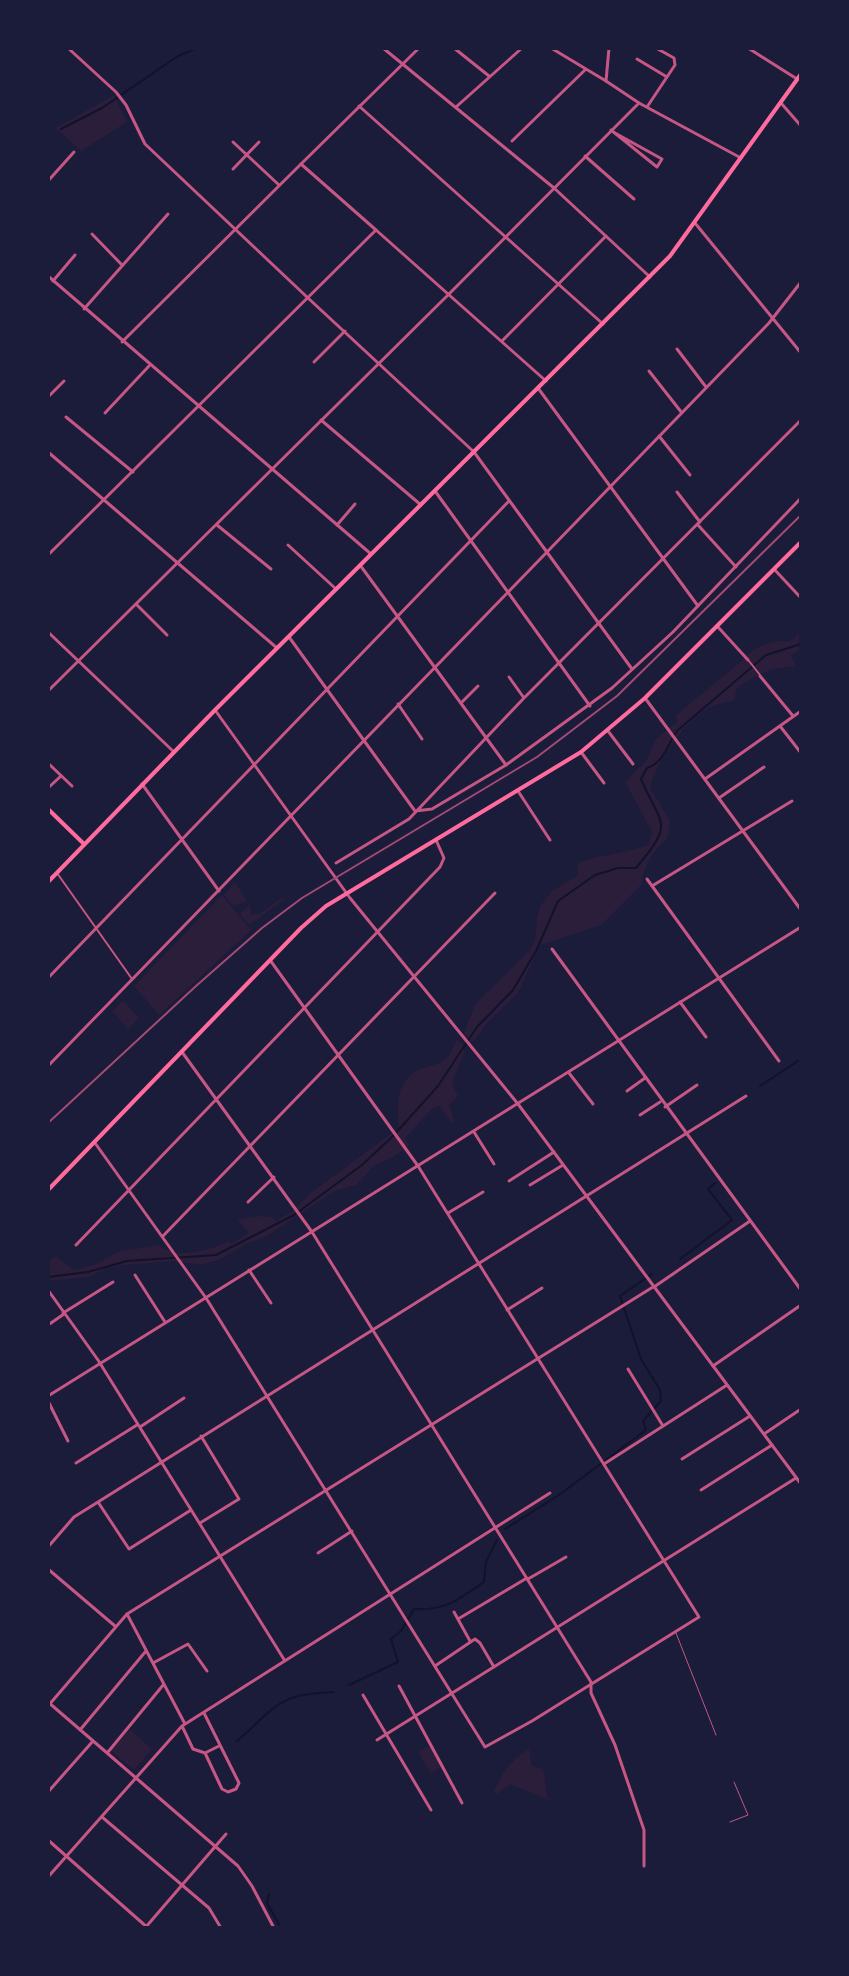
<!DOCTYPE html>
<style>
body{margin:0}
#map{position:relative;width:849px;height:1976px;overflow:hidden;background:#1b1b3a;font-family:Lato,sans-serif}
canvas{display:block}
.frame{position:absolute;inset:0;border:50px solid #1b1b3a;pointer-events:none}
</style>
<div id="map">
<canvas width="849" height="1976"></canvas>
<div class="frame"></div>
</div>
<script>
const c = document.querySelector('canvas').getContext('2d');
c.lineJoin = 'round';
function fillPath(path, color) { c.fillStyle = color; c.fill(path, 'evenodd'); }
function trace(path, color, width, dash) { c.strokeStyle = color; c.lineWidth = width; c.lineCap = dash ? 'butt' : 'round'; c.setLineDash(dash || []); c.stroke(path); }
const green = new Path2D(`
 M114,95L127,122L81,151L56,128Z
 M801,624V649L791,655L796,667C771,667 756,674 736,689L735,700C727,703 717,703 710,707C684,721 657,760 650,788L670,821L668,837C655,851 643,864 642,884L601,925L540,945L518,993L489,1021L472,1043L464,1033L475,1004L528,952L535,941L537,918L541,905L552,891L577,876L578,863C601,854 625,854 648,845L652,832L625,782L646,761L656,739L677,722L676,715L743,660C752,647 773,638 789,642L798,634Z
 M235,882L247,901L233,906L224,895Z
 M222,895L251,930L159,1015L134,986Z
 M283,897L285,899L249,925L240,914L250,904L251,915L259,914Z
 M123,1000L139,1018L128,1029L112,1011Z
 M457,1039L464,1046V1053L452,1083L458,1096L449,1105L455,1122L452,1123L439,1106L432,1109L405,1138L410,1145L392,1158L375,1165L356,1185L334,1191L267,1236L246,1244L219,1260L200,1265L174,1261L125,1265L106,1268L89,1277L48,1281V1262L56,1256L74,1270L96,1264L118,1252L158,1245C178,1260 209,1251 228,1241L231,1244L249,1233L237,1220L260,1216L272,1217L276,1221L293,1211L309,1194L399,1128C397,1105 395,1082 418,1070C428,1065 440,1066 448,1057C452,1052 454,1044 457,1039Z
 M130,1729L152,1749L134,1770L111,1751Z
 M431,1744L444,1765L431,1773L418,1752Z
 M529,1749L532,1766L543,1769L548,1800L510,1784L497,1794L494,1791C503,1771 511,1761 529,1749Z`);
const stream = new Path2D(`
 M61,129L102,108L178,56L197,48
 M760,1086L801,1059
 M680,1259L732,1220L708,1189L715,1183
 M48,1277L88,1272L127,1261L216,1255L294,1215L362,1165L393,1136L438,1086L477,1027L513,990L536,951L558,901L595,875L618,868H636C675,821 662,828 641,779L647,768C665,762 667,744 678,730L766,655L798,645L801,641
 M505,1529L559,1495L646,1430L643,1421L661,1401L660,1390L641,1359L620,1296L652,1274
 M349,1685L398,1662L391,1639L401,1631L414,1609C446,1611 459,1599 484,1582L486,1562L497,1540
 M237,1741C256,1726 271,1704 295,1697C307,1693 321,1693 334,1692
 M269,1894L267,1903L281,1928`);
const service = new Path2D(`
 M676,1633L716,1735
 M730,1822L748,1815L734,1782`);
const pedestrian = new Path2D(`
 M749,661L760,675
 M57,873L132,979`);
const minor = new Path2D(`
 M68,48L116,92L126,105L145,144L308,298
 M454,48L489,76
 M551,48L606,81
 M748,48L797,79
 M637,59L667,77
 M639,103L741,158
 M781,103L801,126
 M359,106L603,324
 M456,107L522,48
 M647,107L675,65L674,58L656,48
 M611,130L657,167L662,159L615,133
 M512,141L586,69
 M233,142L279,185
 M585,156L634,199
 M233,169L259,142
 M48,181L74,152
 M695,223L801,353
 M376,230L546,381
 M92,234L122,265
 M53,281L75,255
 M84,309L168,214
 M502,341L606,236
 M122,342L301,164
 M677,349L706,387
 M314,362L345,331
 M649,371L682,413
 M538,388L698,606
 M48,397L64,381
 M105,413L149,366
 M66,417L133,472
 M321,420L421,505
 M659,436L690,475
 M48,452L277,648
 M435,491L590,706
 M677,492L700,522
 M217,525L271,569
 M337,525L355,504
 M698,525L736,567
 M288,545L336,589
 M547,552L769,323L801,282
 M774,569L801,598
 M136,604L167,635
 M718,627L748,660
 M48,632L174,752
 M289,637L415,811
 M760,676L793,716
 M509,677L524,698
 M645,698L801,910
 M461,703L478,686
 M398,704L422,739
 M780,726L801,753
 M608,731L633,764
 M581,752L604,783
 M50,765L72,786
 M705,779L801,711
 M142,784L219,891
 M48,788L61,776
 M518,791L550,840
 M719,798L764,767
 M415,811L432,809L506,765
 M336,863L409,819L524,698L801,420
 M647,879L779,1061
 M652,886L792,801
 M552,949L801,1290
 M680,1002L706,1037
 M182,1052L312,1232L591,1682V1693L615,1745L644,1830V1866
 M569,1073L593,1104
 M627,1091L645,1078
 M665,1107L697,1085
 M640,1115L660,1102
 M474,1132L494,1164
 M95,1143L206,1298L485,1747L532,1721L699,1617L418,1166L270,960
 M509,1181L554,1152
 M530,1185L563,1165
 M248,1202L274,1177
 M448,1213L483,1192
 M163,1236L495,893
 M76,1245L440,867L444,858L436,840
 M249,1270L271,1303
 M135,1275L165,1322
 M654,1287L750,1221
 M48,1290L98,1360L285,1661
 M507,1310L542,1288
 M63,1313L113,1282
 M48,1325L64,1314
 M713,1366L801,1305
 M628,1369L663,1426
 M48,1401L68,1441
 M140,1427L184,1398
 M764,1434L801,1409
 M682,1459L750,1416
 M76,1463L137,1425
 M604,1464L727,1385
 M701,1490L772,1445
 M98,1502L129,1549L191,1510
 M200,1523L239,1499L201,1436
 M48,1547L74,1517L98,1502L746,1096
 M318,1553L352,1531
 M48,1569L115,1626
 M528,1579L566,1557
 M454,1612L470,1641
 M127,1614L185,1724
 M458,1619L527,1578
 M153,1663L188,1644L207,1671
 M435,1666L475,1639L480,1643L494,1667
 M399,1686L462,1803
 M363,1695L431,1810
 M48,1702L238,1866L252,1886L274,1928
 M182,1726L193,1749L205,1753L222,1789L228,1792L236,1789L239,1783L204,1713
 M80,1730L146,1651
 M377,1740L796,1478
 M108,1752L164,1684
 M205,1753L219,1746
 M48,1792L93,1741
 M102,1817L209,1908L221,1928
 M48,1877L182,1726L550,1493
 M145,1928L226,1834`);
const tertiary = new Path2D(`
 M383,48L554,188L650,277
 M48,276L371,554
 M308,298L474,452L632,669
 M48,555L376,230L301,164L419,48
 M360,565L506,765L612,688L673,632L801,498
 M48,691L449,294L639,103L606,81L609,48
 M215,710L350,898L518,1104L801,1484
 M48,978L509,501
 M48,1066L547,552
 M48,1396L801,927
 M48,1706L127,1614L653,1287
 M48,1840L148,1928`);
const secondary = new Path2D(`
 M48,1190L301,928L326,906L581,752L645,698L801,542`);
const primary = new Path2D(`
 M48,809L84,844
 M48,882L215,710L670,256L801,74`);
const rail = new Path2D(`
 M48,1123L196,986L262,928L302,898L537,757L617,696L801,515`);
fillPath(green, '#2a1e3b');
trace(stream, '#12122b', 2);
trace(service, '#c65784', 1);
trace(pedestrian, '#c65784', 2);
trace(minor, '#c65784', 3);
trace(tertiary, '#c65784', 3);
trace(secondary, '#ff6b9d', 4);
trace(primary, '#ff6b9d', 4);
trace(rail, '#a44b75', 2);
</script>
